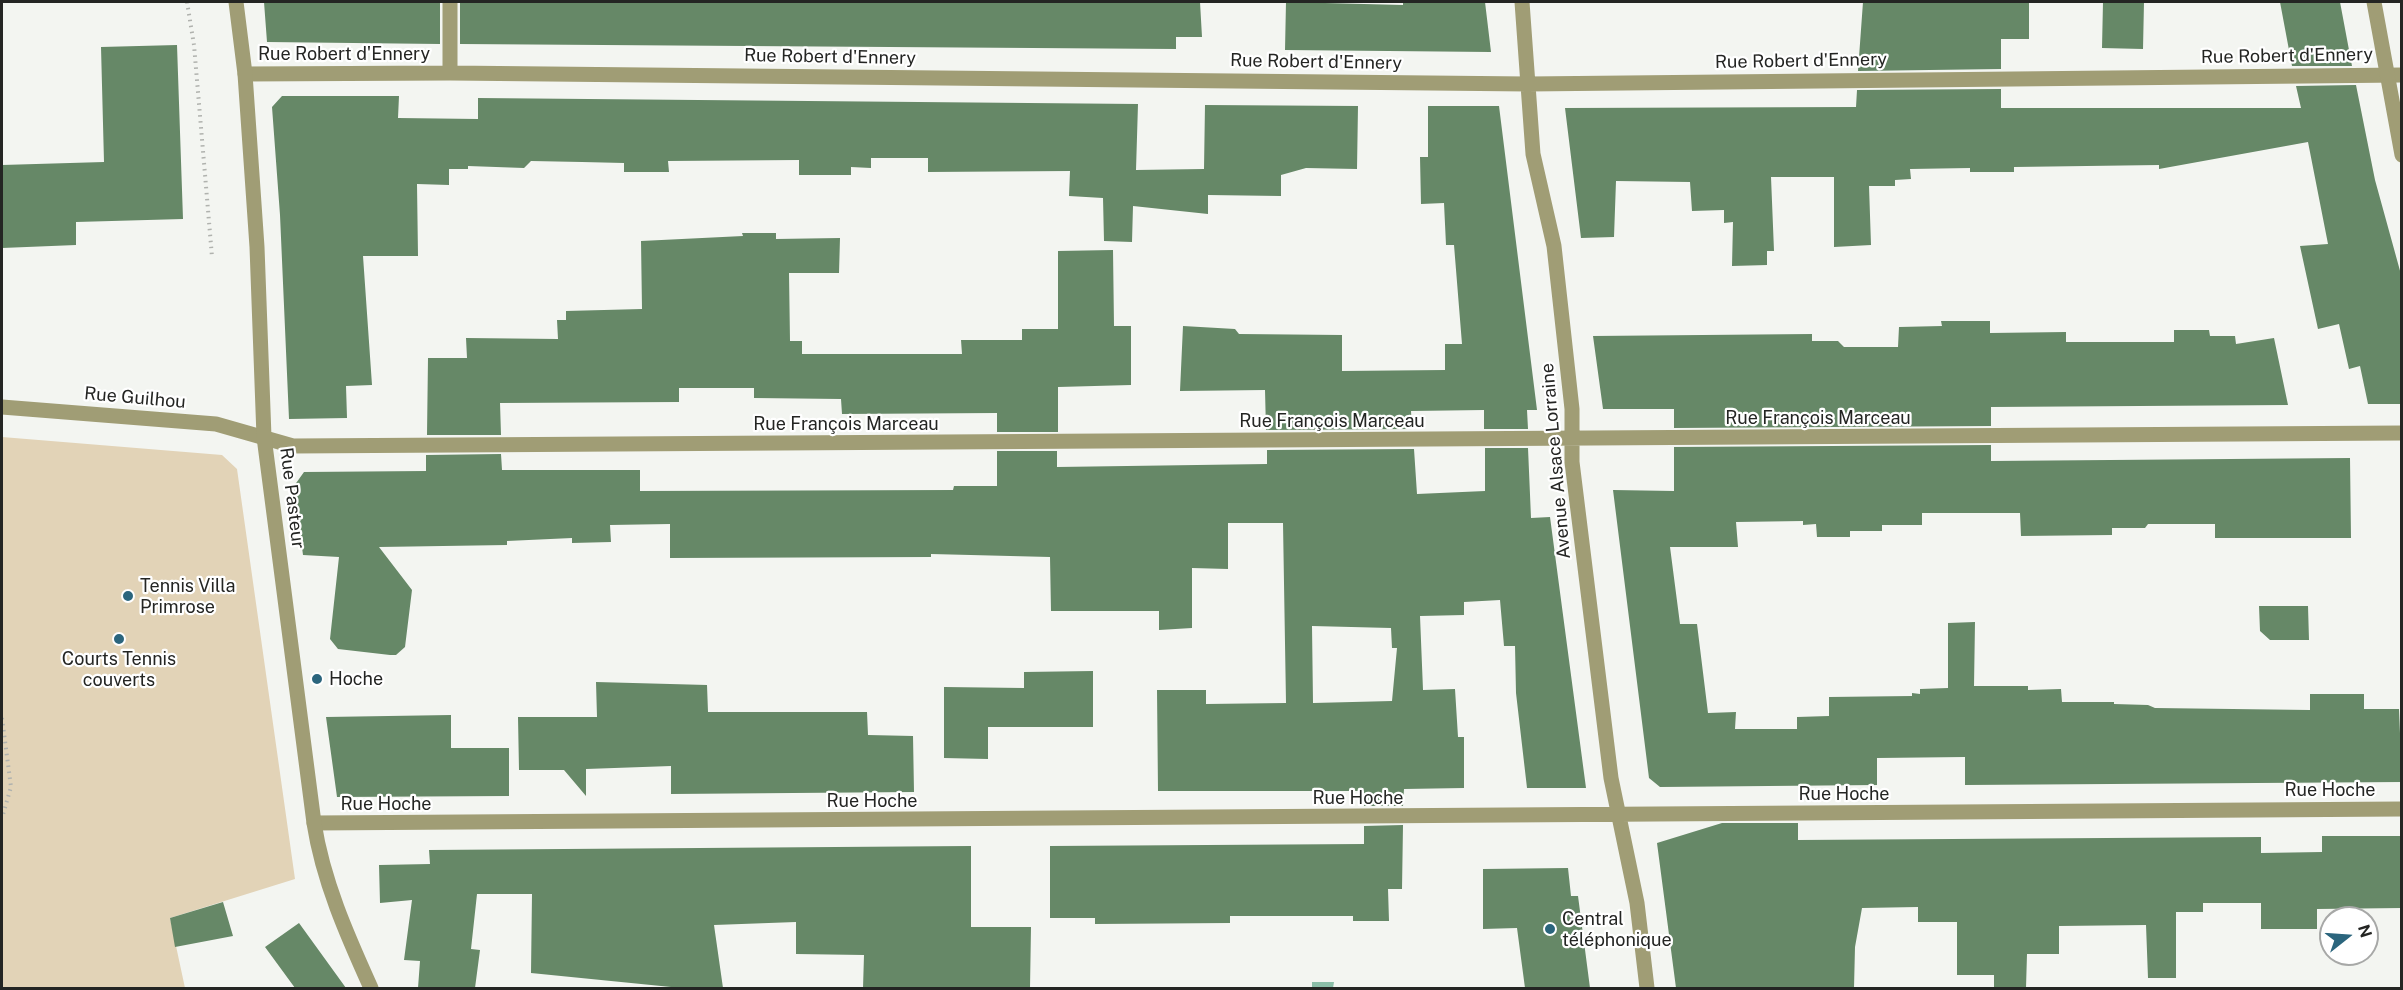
<!DOCTYPE html>
<meta charset="utf-8">
<style>
body{margin:0}
#map{position:relative;width:2403px;height:990px;overflow:hidden;background:#f3f5f1;font-family:"Public Sans",sans-serif}
canvas{display:block}
.frame{position:absolute;inset:0;border:3px solid #242523;pointer-events:none}
.north{position:absolute;left:2319px;top:906px;width:60px;height:60px;box-sizing:border-box;background:#fff;border:2px solid #a7a8a7;border-radius:50%;rotate:73deg;font-size:16px;font-weight:700;line-height:24px;text-align:center;color:#242523}
.north::after{content:'';display:block;margin:auto;width:21px;height:27px;background:#2b657d;clip-path:polygon(50% 0,100% 100%,50% 72%,0 100%)}
</style>
<div id="map">
<canvas width="2403" height="990"></canvas>
<div class="frame"></div>
<div class="north">N</div>
</div>
<script>
const c = document.querySelector('canvas').getContext('2d');
c.lineJoin = 'round';
function fillPath(path, color) { c.fillStyle = color; c.fill(path, 'evenodd'); }
function trace(path, color, width, dash) { c.strokeStyle = color; c.lineWidth = width; c.lineCap = dash ? 'butt' : 'round'; c.setLineDash(dash || []); c.stroke(path); }
function label(font, color, halo, rows, align = 'center') {
  c.font = font + ' "Public Sans",sans-serif'; c.lineWidth = 4.5; c.setLineDash([]); c.textBaseline = 'middle'; c.strokeStyle = halo; c.fillStyle = color; for (const [text, x, y, turn = 0] of rows) {
    c.save(); c.translate(x, y); c.rotate((+turn || 0) * Math.PI / 180); c.textAlign = isNaN(turn) ? turn : align; if (halo) c.strokeText(text, 0, 0); c.fillText(text, 0, 0); c.restore();
  }
}
const green = new Path2D(`
 M2,437L222,455L237,469L295,879L170,918L185,988H2Z`);
const water = new Path2D(`
 M1312,982H1334L1333,988H1312Z`);
const building = new Path2D(`
 M264,2H440V44L267,42Z
 M460,2H1200L1202,37H1176V49L460,44Z
 M1286,2L1403,5V2H1485L1491,52L1285,50Z
 M1863,2H2029V39H2001V69L1858,71Z
 M2103,2H2144L2143,49L2102,48Z
 M2280,2H2340L2352,66H2292Z
 M177,45L183,219L76,222V245L2,248V165L104,162L101,47Z
 M2356,85L2375,180L2402,278V404H2368L2360,366L2349,369L2339,324L2318,329L2300,246L2328,244L2308,142L2159,169V165L2014,167V172H1970V168L1910,169L1911,179L1895,180V186H1869L1871,245L1834,247V177H1771L1774,251H1767V265L1732,266L1733,222L1724,223V210L1692,211L1690,182L1616,181L1614,237L1581,238L1565,108L1856,107L1857,90L2001,89V108H2301L2296,86Z
 M282,96H399L398,118L478,119V98L1138,104L1136,170L1204,169L1205,105L1358,106L1357,169L1306,168L1281,175V196L1208,195V214L1133,206L1132,242L1104,241L1103,198L1069,196L1070,171L928,172V158H871V168L851,167V175H799V160L668,161L669,172H624V163L582,162L531,161L524,168L468,166V169H449V185L417,184L418,256H363L372,385L346,386L347,418L289,419L280,215L272,107Z
 M1428,106H1499L1537,410H1527L1528,429H1484V410L1411,411L1412,429L1266,430L1265,390L1180,391L1183,326L1235,329L1239,334L1342,335V371L1445,370V344H1462L1454,245H1446L1444,203L1421,204L1420,157H1428Z
 M742,233H776V239L840,238L839,273H789L790,341H802V354H962L961,340H1022V329H1058V251L1113,250L1114,326H1131V385L1058,387V432H997V413L842,414L841,399L754,398V388H679V402L500,403L501,435H427L428,358H467L466,338L558,339L557,320H566V311L642,309L641,241L743,236Z
 M1941,321H1990V333L2066,332V342H2174V330H2209L2210,336H2235L2236,344L2274,338L2288,405L1991,407V426L1674,428V409H1603L1593,336L1812,334V341H1838L1844,347H1898L1899,327L1942,326Z
 M1991,445V461L2350,458L2351,538H2215V524H2148L2145,528H2112V535L2021,536L2020,513H1922V525H1882V531H1850V537H1817L1816,524L1803,525V521L1736,522L1738,547H1670L1680,624H1697L1708,713L1736,712L1735,729H1797V717L1829,716V697L1912,696V693L1920,694V689L1948,688V623L1975,622L1974,686H2028V690L2061,689L2062,702H2114V704L2148,705L2155,708L2310,710V694H2364V709H2399L2402,782L1965,785V757L1877,758V785L1660,787L1649,778L1613,490L1674,491V447Z
 M1485,448H1528L1531,518L1550,517L1586,788H1527L1516,693L1515,646H1504L1500,600L1464,602V615L1420,616L1423,690L1455,689L1458,737H1464V788L1404,789L1403,806H1364V791H1158L1157,690H1206V704L1286,703L1283,523H1228V569L1192,568V628L1159,630V611H1051L1050,557L931,554V557L670,558V524L610,525L611,542L572,543V538L507,541V545L379,547L412,590L405,647L396,655H390L338,649L330,639L339,557L303,555L294,486L304,472L426,471V455L501,454L502,470H640V491L953,490L954,486H997V451H1057V467L1267,464V450L1414,449L1417,494L1485,491ZM1312,626L1391,628L1392,648H1397L1392,701L1313,703Z
 M2259,606H2308L2309,640H2270L2260,631Z
 M1093,671V727H988V759L944,758V687L1024,688V672Z
 M596,682L707,685L708,712H867L868,735L913,736L914,792L671,794V766L586,769V796L564,770H519L518,717H597Z
 M451,715V748H509V796L337,797L326,717Z
 M1722,823H1798V840L2261,837V853L2322,852V836H2402V908L2317,909V929H2261V903H2203V912H2176V978H2148L2146,925L2059,926V954H2027L2026,988H1994V975H1957V922H1918V907L1862,908L1855,947L1854,988H1676L1657,843Z
 M1403,825L1402,889H1388L1389,921H1353V916H1230V923L1095,924V918H1050V846L1364,844V826Z
 M971,846V927H1031L1030,988H863L864,955L796,954V922L714,925L723,988H681L531,973L532,894H477L471,949L480,950L475,988H418L420,961L404,960L412,900L380,903L379,865L430,864L429,850Z
 M1568,868L1571,896H1578L1590,988H1525L1517,928L1483,929V869Z
 M223,902L233,936L175,947L170,918Z
 M299,923L346,988H295L265,947Z`);
const path = new Path2D(`
 M187,2L194,45L212,257
 M2,718L11,787L2,818`);
const minor = new Path2D(`
 M1522,2L1533,154L1554,246L1572,409V462L1611,778L1637,903L1647,988
 M450,73V2
 M245,74L450,73L1528,84L2402,75
 M2,407L216,424L293,446L2402,433
 M314,823L2402,809`);
const tertiary = new Path2D(`
 M236,2L245,74L257,247L264,437L314,823C323,881 347,935 371,988
 M2374,2L2402,155`);
const markers = [
 [128,596,6,"#2b657d"],
 [119,639,6,"#2b657d"],
 [317,679,6,"#2b657d"],
 [1550,929,6,"#2b657d"]
];
const streetNames = [
 ["Rue Robert d'Ennery",344,54],
 ["Rue Robert d'Ennery",2287,56,-1],
 ["Rue Robert d'Ennery",830,57,1],
 ["Rue Robert d'Ennery",1801,61,-1],
 ["Rue Robert d'Ennery",1316,62,1],
 ["Rue Guilhou",135,398,5],
 ["Rue François Marceau",1818,418],
 ["Rue François Marceau",1332,421],
 ["Rue François Marceau",846,424],
 ["Avenue Alsace Lorraine",1556,461,-95],
 ["Rue Pasteur",292,498,83],
 ["Rue Hoche",2330,790],
 ["Rue Hoche",1844,794],
 ["Rue Hoche",1358,798],
 ["Rue Hoche",872,801],
 ["Rue Hoche",386,804]
];
const poiNames = [
 ["Tennis Villa",140,586],
 ["Primrose",140,607],
 ["Courts Tennis",119,659,"center"],
 ["couverts",119,680,"center"],
 ["Hoche",329,679],
 ["Central",1562,919],
 ["téléphonique",1562,940]
];
fillPath(green, '#e2d3b7');
fillPath(water, '#8bbea8');
fillPath(building, '#668867');
trace(path, '#b0b2ae', 4, [1.5, 4.5]);
trace(minor, '#a09d75', 15);
trace(tertiary, '#a09d75', 15);
for (const [x, y, r, color] of markers) { const dot = new Path2D(); dot.arc(x, y, r, 0, 2 * Math.PI); c.fillStyle = color; c.fill(dot); trace(dot, '#fff', 2); }
label('18px', '#242523', '#fff', streetNames);
label('18px', '#242523', '#fff', poiNames, 'left');
</script>
